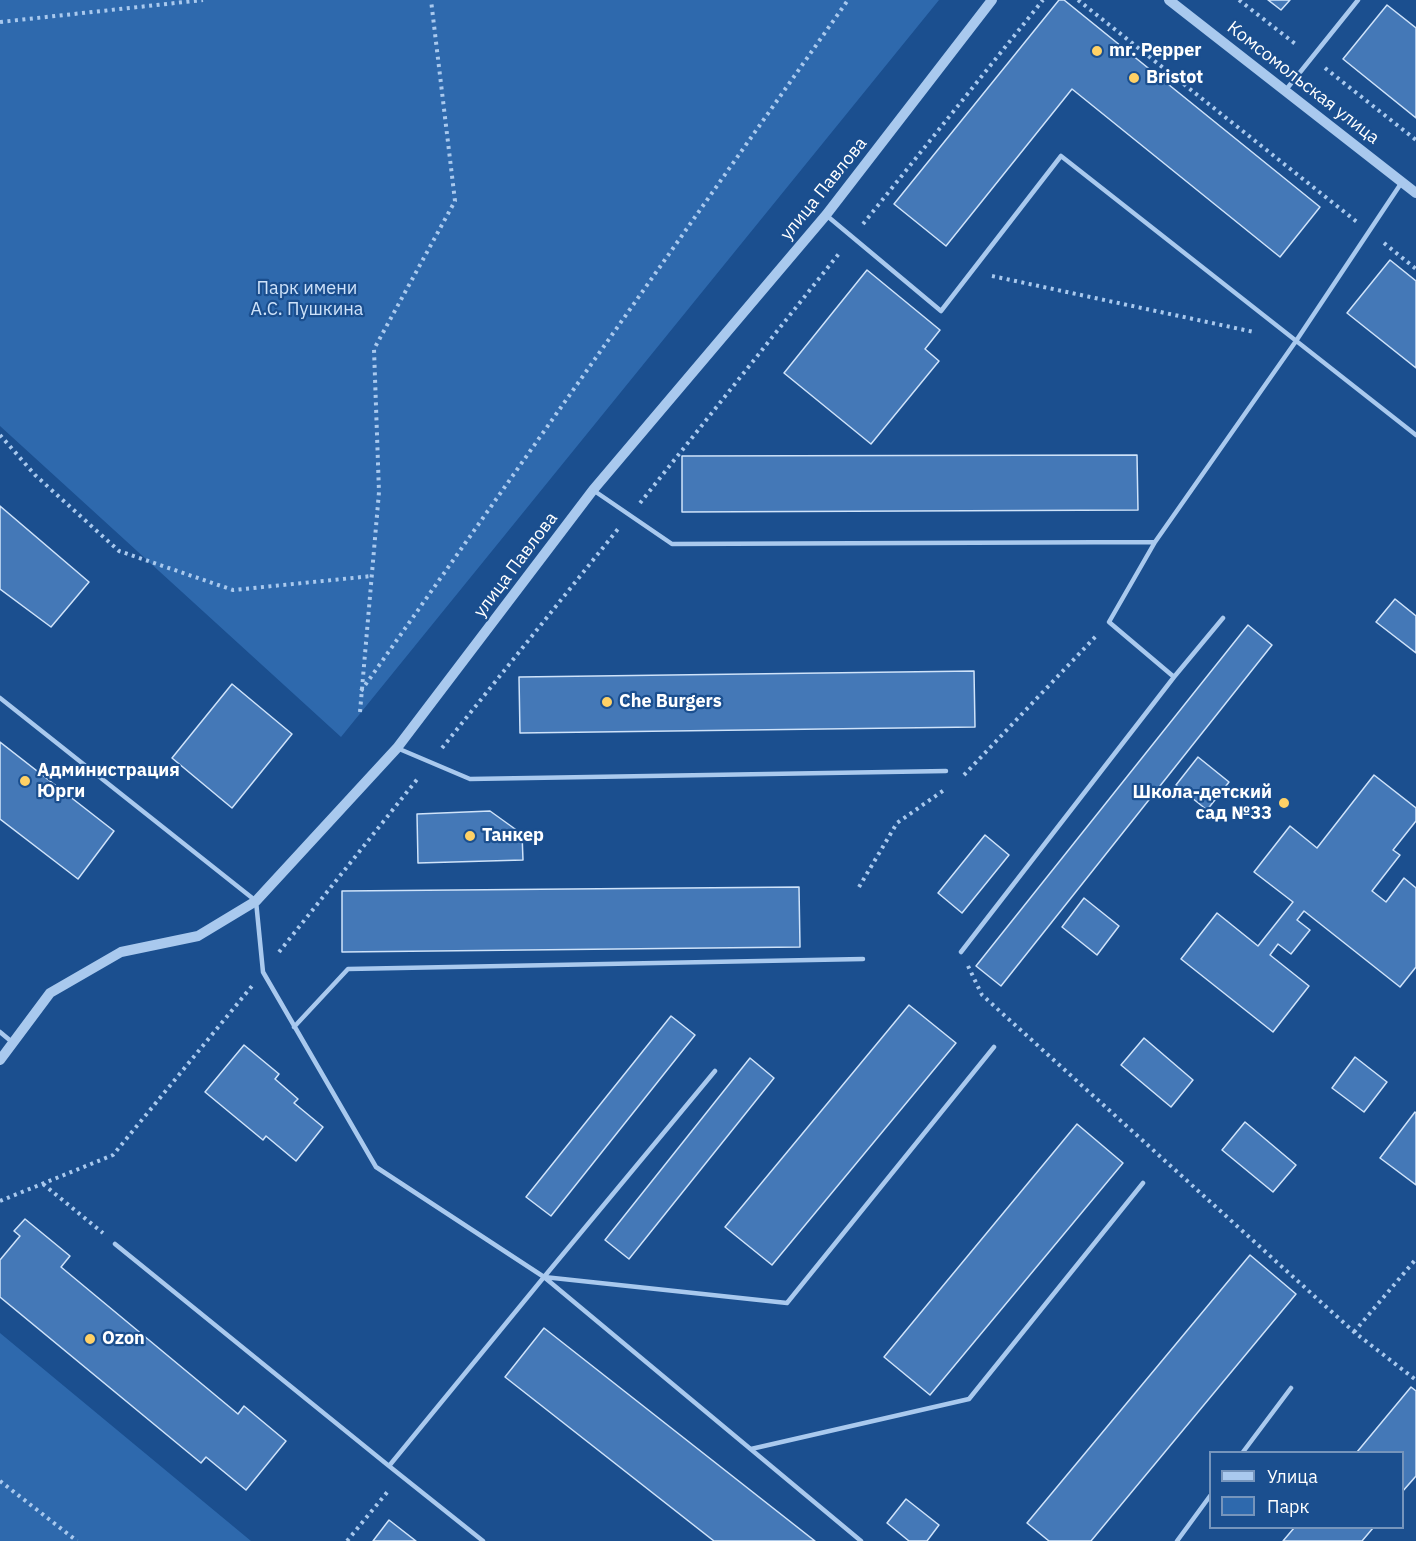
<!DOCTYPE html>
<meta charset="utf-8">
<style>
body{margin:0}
#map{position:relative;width:1416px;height:1541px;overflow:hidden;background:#1b4f8f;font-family:"IBM Plex Sans",sans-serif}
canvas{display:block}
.legend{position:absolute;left:1209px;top:1451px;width:195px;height:78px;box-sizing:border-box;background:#1b4f8f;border:2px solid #7695bc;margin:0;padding:8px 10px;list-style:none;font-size:18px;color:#fff}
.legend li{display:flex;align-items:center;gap:12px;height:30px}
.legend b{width:30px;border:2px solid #7695bc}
</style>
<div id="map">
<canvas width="1416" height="1541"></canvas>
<ul class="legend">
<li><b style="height:8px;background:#a9c9ee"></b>Улица</li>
<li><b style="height:16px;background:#2e69ad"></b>Парк</li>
</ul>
</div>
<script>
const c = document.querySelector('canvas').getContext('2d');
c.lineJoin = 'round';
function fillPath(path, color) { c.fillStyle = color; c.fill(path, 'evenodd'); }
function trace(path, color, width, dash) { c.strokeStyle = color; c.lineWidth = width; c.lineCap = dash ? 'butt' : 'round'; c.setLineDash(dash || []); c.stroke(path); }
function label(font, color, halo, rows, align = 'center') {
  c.font = font + ' "IBM Plex Sans",sans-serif'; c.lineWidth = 4.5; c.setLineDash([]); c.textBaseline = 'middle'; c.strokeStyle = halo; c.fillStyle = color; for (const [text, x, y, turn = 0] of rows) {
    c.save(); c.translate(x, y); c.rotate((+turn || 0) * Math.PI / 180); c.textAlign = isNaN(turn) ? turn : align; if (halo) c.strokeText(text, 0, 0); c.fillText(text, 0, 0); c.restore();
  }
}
const green = new Path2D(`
 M0,0H939L341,737L0,426Z
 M0,1333L251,1541H0Z`);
const building = new Path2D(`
 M1059,0H1064L1320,207L1280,257L1072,89L946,246L894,204Z
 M1268,0H1290L1281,10Z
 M1387,5L1416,28V118L1343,59Z
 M1390,260L1416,281V368L1347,313Z
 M867,270L940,330L925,349L939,361L871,444L784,373Z
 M1137,455L1138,510L682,512V456Z
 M0,506L89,582L51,627L0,589Z
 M1395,599L1416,616V653L1376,622Z
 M1248,625L1272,645L1001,986L976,966Z
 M974,671L975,727L520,733L519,677Z
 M232,684L292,734L232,808L172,758Z
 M0,742L114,831L78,879L0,819Z
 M1198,757L1229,782L1207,810L1176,785Z
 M1374,775L1416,808V821L1393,850L1400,855L1372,891L1386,902L1404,878L1416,888V967L1400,987L1304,911L1297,920L1310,930L1291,954L1278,944L1270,955L1309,986L1273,1032L1181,959L1217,913L1258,946L1293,902L1254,872L1290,826L1317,848Z
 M490,811L522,834L523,860L418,863L417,814Z
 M985,835L1009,855L962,913L938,893Z
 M799,887L800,947L342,952V891Z
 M1084,898L1119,926L1097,955L1062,927Z
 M909,1005L956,1043L772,1265L725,1227Z
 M671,1016L695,1035L551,1216L526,1197Z
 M1144,1038L1193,1080L1171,1107L1121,1065Z
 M244,1045L279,1074L275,1079L298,1099L294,1103L323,1127L296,1161L266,1136L263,1140L205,1092Z
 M1355,1057L1387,1082L1364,1112L1332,1088Z
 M750,1058L774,1078L629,1259L605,1240Z
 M1415,1112L1416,1113V1185L1380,1158Z
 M1245,1122L1296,1165L1273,1192L1222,1150Z
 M1077,1124L1123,1163L930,1395L884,1357Z
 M25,1219L70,1256L61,1267L238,1414L244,1406L286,1441L246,1490L206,1457L201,1463L0,1297V1260L20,1236L14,1231Z
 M1250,1255L1296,1294L1091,1541H1049L1027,1523Z
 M544,1328L815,1541H714L505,1377Z
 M1411,1387L1416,1391V1476L1402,1492V1452H1357Z
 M906,1499L939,1525L927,1541H909L887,1523Z
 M389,1520L416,1541H373Z
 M1294,1528H1373L1362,1541H1283Z`);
const path = new Path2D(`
 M1078,0L1357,222
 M1239,0L1298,46
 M0,22L203,0
 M1325,68L1416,140
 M863,224L1043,0
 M1384,243L1416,269
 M992,276L1254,332
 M0,435L35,475L119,551L233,590L372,576
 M640,503L841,251
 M361,691L848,0
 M360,712L379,492L374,349L455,201L431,0
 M442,748L618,529
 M964,775L1097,635
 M859,887L897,823L944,790
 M279,952L419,777
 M968,966L982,995L1354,1332L1416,1380
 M43,1184L103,1233
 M0,1201L113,1155L252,986
 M1354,1332L1416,1259
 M0,1481L77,1541
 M347,1541L389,1490`);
const service = new Path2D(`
 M1285,91L1358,0
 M826,215L941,311L1061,156L1416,435
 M593,490L672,544L1155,542
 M1174,677L1223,618
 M0,698L256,901L263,972L376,1167L544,1277L861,1541
 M397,748L470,779L946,771
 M961,952L1174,677L1109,622L1155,542L1296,341L1402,182
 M294,1027L348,969L863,959
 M0,1032L12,1042
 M115,1244L389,1466
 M544,1277L715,1071
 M751,1449L969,1399L1143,1183
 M1243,1452L1291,1388
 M483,1541L389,1466L544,1277L787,1303L994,1047
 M1177,1541L1210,1496`);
const tertiary = new Path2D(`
 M1169,0L1416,193
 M0,1060L50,993L121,952L198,936L256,901L397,748L593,490L826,215L992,0`);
const markers = [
 [1097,51,6,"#ffd166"],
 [1134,78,6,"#ffd166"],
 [607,702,6,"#ffd166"],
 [25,781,6,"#ffd166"],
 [1284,803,6,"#ffd166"],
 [470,836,6,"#ffd166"],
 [90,1339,6,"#ffd166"]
];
const poiNames = [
 ["mr. Pepper",1109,51],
 ["Bristot",1146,78],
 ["Che Burgers",619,702],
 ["Администрация",37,771],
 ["Юрги",37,792],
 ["Школа-детский",1272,793,"right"],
 ["сад №33",1272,814,"right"],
 ["Танкер",482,836],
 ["Ozon",102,1339]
];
const streetNames = [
 ["Комсомольская улица",1303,83,38],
 ["улица Павлова",824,189,-51],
 ["улица Павлова",516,565,-53]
];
const parkNames = [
 ["Парк имени",307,289],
 ["А.С. Пушкина",307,310]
];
fillPath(green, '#2e69ad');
fillPath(building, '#4478b7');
trace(building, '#cfe3fa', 1.5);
trace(path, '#a9c9ee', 4, [3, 4.5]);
trace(service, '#a9c9ee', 4.5);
trace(tertiary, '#a9c9ee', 10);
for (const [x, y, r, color] of markers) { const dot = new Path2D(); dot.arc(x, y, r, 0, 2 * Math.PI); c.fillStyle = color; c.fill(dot); trace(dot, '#1b4f8f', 2); }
label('bold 18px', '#fff', '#1b4f8f', poiNames, 'left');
label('18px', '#fff', '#1b4f8f', streetNames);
label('18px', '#cfe3fa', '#1b4f8f', parkNames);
</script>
